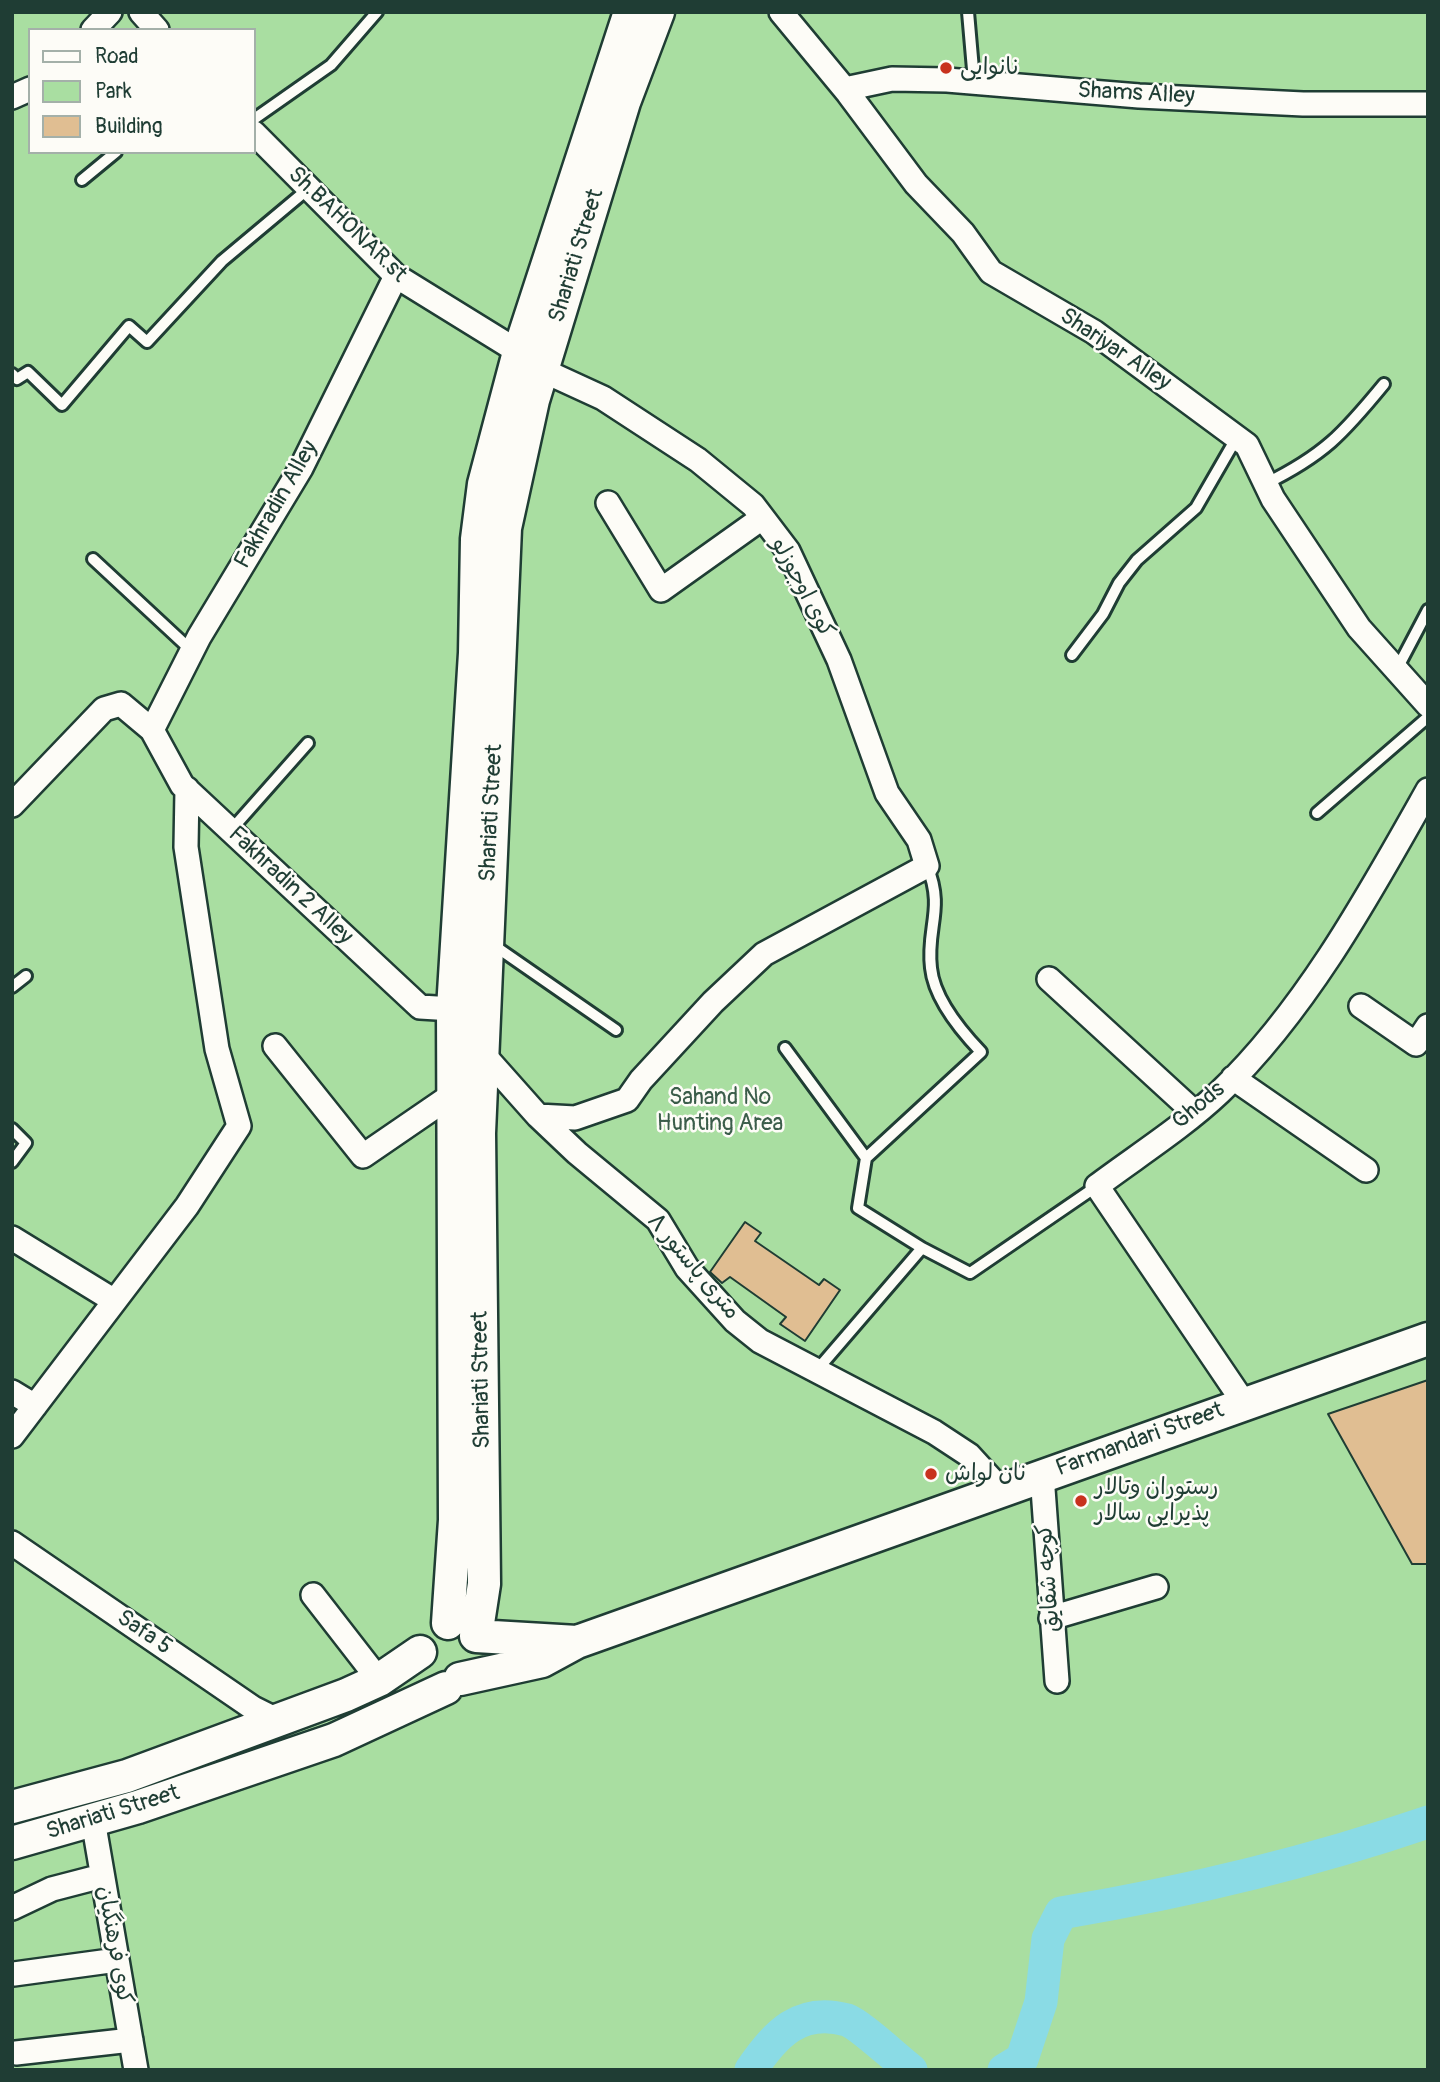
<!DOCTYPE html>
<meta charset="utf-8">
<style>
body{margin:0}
#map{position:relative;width:1440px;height:2082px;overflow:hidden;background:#f4e9d9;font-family:Pangolin,sans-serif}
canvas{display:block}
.frame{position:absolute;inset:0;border:14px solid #1f3d34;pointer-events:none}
.legend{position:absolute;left:28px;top:28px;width:228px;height:126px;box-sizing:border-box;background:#fdfcf7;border:2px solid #a4b0a9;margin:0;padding:9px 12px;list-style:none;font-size:21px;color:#1f3d34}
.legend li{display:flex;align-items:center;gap:14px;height:35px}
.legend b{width:35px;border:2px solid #a4b0a9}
</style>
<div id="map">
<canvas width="1440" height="2082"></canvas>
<div class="frame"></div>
<ul class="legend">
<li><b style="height:9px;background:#fdfcf7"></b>Road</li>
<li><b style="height:19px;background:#a9dea1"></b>Park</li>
<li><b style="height:19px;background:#e0be92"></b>Building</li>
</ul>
</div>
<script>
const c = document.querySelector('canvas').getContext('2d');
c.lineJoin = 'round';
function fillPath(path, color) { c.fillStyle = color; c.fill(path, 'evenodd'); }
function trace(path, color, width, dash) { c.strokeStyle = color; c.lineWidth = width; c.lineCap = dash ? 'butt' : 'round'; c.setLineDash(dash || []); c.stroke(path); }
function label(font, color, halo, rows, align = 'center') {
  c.font = font + ' Pangolin,"Playpen Sans Arabic",sans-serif'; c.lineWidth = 5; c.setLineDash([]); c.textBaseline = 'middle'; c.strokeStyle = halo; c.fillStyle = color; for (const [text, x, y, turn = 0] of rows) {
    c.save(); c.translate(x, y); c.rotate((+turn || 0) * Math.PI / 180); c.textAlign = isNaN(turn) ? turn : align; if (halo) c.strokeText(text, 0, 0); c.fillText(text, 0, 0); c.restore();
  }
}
const green = new Path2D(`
 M12,12H1428V2070H12ZM30,30H254V152H30Z`);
const river = new Path2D(`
 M751,2070C775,2034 800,2007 847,2020C859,2024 898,2060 911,2070
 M1004,2070L1022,2059L1041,2002L1048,1939L1061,1913C1186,1892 1308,1863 1428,1822`);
const building = new Path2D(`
 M745,1222L761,1233L755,1241L819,1285L824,1279L840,1290L805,1341L780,1324L786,1317L730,1277L722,1283L710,1272Z
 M1428,1380V1564H1412L1328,1414Z`);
const lane = new Path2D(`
 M968,12L974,81
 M254,119L331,65L377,12
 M82,180L116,152
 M12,374L17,379L28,372L62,405L129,326L147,342L222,261L308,189
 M1265,484C1324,455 1343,434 1384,384
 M93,559L192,651
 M1072,655L1103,614L1119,583L1137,560L1196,508L1237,437
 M1398,667L1428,610
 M1317,813L1428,717
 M231,830L308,743
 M492,944L616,1030
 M12,987L26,976
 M785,1048L866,1158
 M12,1129L26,1143L12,1162
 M922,1248L858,1208L866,1158L981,1052C961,1031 934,998 931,968C926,928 945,909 927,866
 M817,1370L922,1248L970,1273L1097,1186`);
const street = new Path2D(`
 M141,12L157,30
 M781,12L848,93L916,184L963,233L991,272L1094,332L1247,445L1273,499L1359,628L1428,705
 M93,30L110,12
 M845,89L892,79L947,80L1139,96L1303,104H1428
 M12,97L30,89
 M254,133L396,276L519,352
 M608,503L661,590L762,518
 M152,730L199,637L301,468L396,276
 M12,805L104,709L121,704L152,730L182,785L420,1007L453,1009
 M1049,979L1194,1112
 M1361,1006L1416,1044L1428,1026
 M275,1046L363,1156L452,1095
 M482,1053L538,1116L577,1153L658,1220L687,1268L735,1321L760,1341L934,1432L969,1455L1001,1490
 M1233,1078L1366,1170
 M538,1116L575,1118L627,1100L641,1080L713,1002L764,954L927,866L919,840L887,793L839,660L788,551L753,505L698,460L603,398L542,370
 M12,1238L113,1300
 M12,1392L35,1406
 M1244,1403L1097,1186C1137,1156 1183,1127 1220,1092C1306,1010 1370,893 1428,790
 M12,1436L187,1206L239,1126L217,1049L186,847L187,789
 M1042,1475L1057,1681
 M12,1543L253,1708L277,1720
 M313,1595L379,1680
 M1051,1618L1156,1587
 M93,1820L136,2070
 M12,1908L52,1889L102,1876
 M14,1974L117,1960
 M16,2053L131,2040`);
const secondary = new Path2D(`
 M448,1623L455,1520L453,1009L475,653L477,539L484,484L519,352L630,12
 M577,1642L476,1636L484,1584L479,1133L505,528L533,400L624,102L658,12
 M460,1679L542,1661L577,1642L1428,1339
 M12,1807L127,1776L346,1695L379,1680L420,1652
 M12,1843L138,1807L334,1740L446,1688`);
const markers = [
 [946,68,7,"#c8321e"],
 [931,1474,7,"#c8321e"],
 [1081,1501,7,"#c8321e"]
];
const poiNames = [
 ["نانوایی",960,68],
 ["نان لواش",945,1474],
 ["رستوران وتالار",1095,1488],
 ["پذیرایی سالار",1095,1514]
];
const streetNames = [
 ["Shams Alley",1136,94,3],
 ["Sh.BAHONAR.st",347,225,44],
 ["Shariati Street",577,256,-73],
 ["Shariyar Alley",1115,350,34],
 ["Fakhradin Alley",277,505,-60],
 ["کوی اوجوزلو",802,588,62],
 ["Shariati Street",492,813,-87],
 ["Fakhradin 2 Alley",290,886,43],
 ["Ghods",1199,1106,-40],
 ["۸ متری پاستور",693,1267,50],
 ["Shariati Street",482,1380,-91],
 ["Farmandari Street",1140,1440,-20],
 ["کوچه شقایق",1049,1578,-94],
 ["Safa 5",144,1633,34],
 ["Shariati Street",113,1813,-17],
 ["کوی فرهنگیان",114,1945,80]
];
const parkNames = [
 ["Sahand No",720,1098],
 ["Hunting Area",720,1124]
];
fillPath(green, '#a9dea1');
trace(river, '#8adbe5', 33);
fillPath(building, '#e0be92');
trace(building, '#1f3d34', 2);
trace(lane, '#1f3d34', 16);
trace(street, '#1f3d34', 28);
trace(secondary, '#1f3d34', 37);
trace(lane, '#fdfcf7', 10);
trace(street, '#fdfcf7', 23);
trace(secondary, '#fdfcf7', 32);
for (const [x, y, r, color] of markers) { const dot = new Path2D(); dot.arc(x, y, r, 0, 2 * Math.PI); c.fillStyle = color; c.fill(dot); trace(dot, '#fdfcf7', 2.5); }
label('23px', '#1f3d34', '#fdfcf7', poiNames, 'left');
label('23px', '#1f3d34', '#fdfcf7', streetNames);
label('23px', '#3b5d4a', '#fdfcf7', parkNames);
</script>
